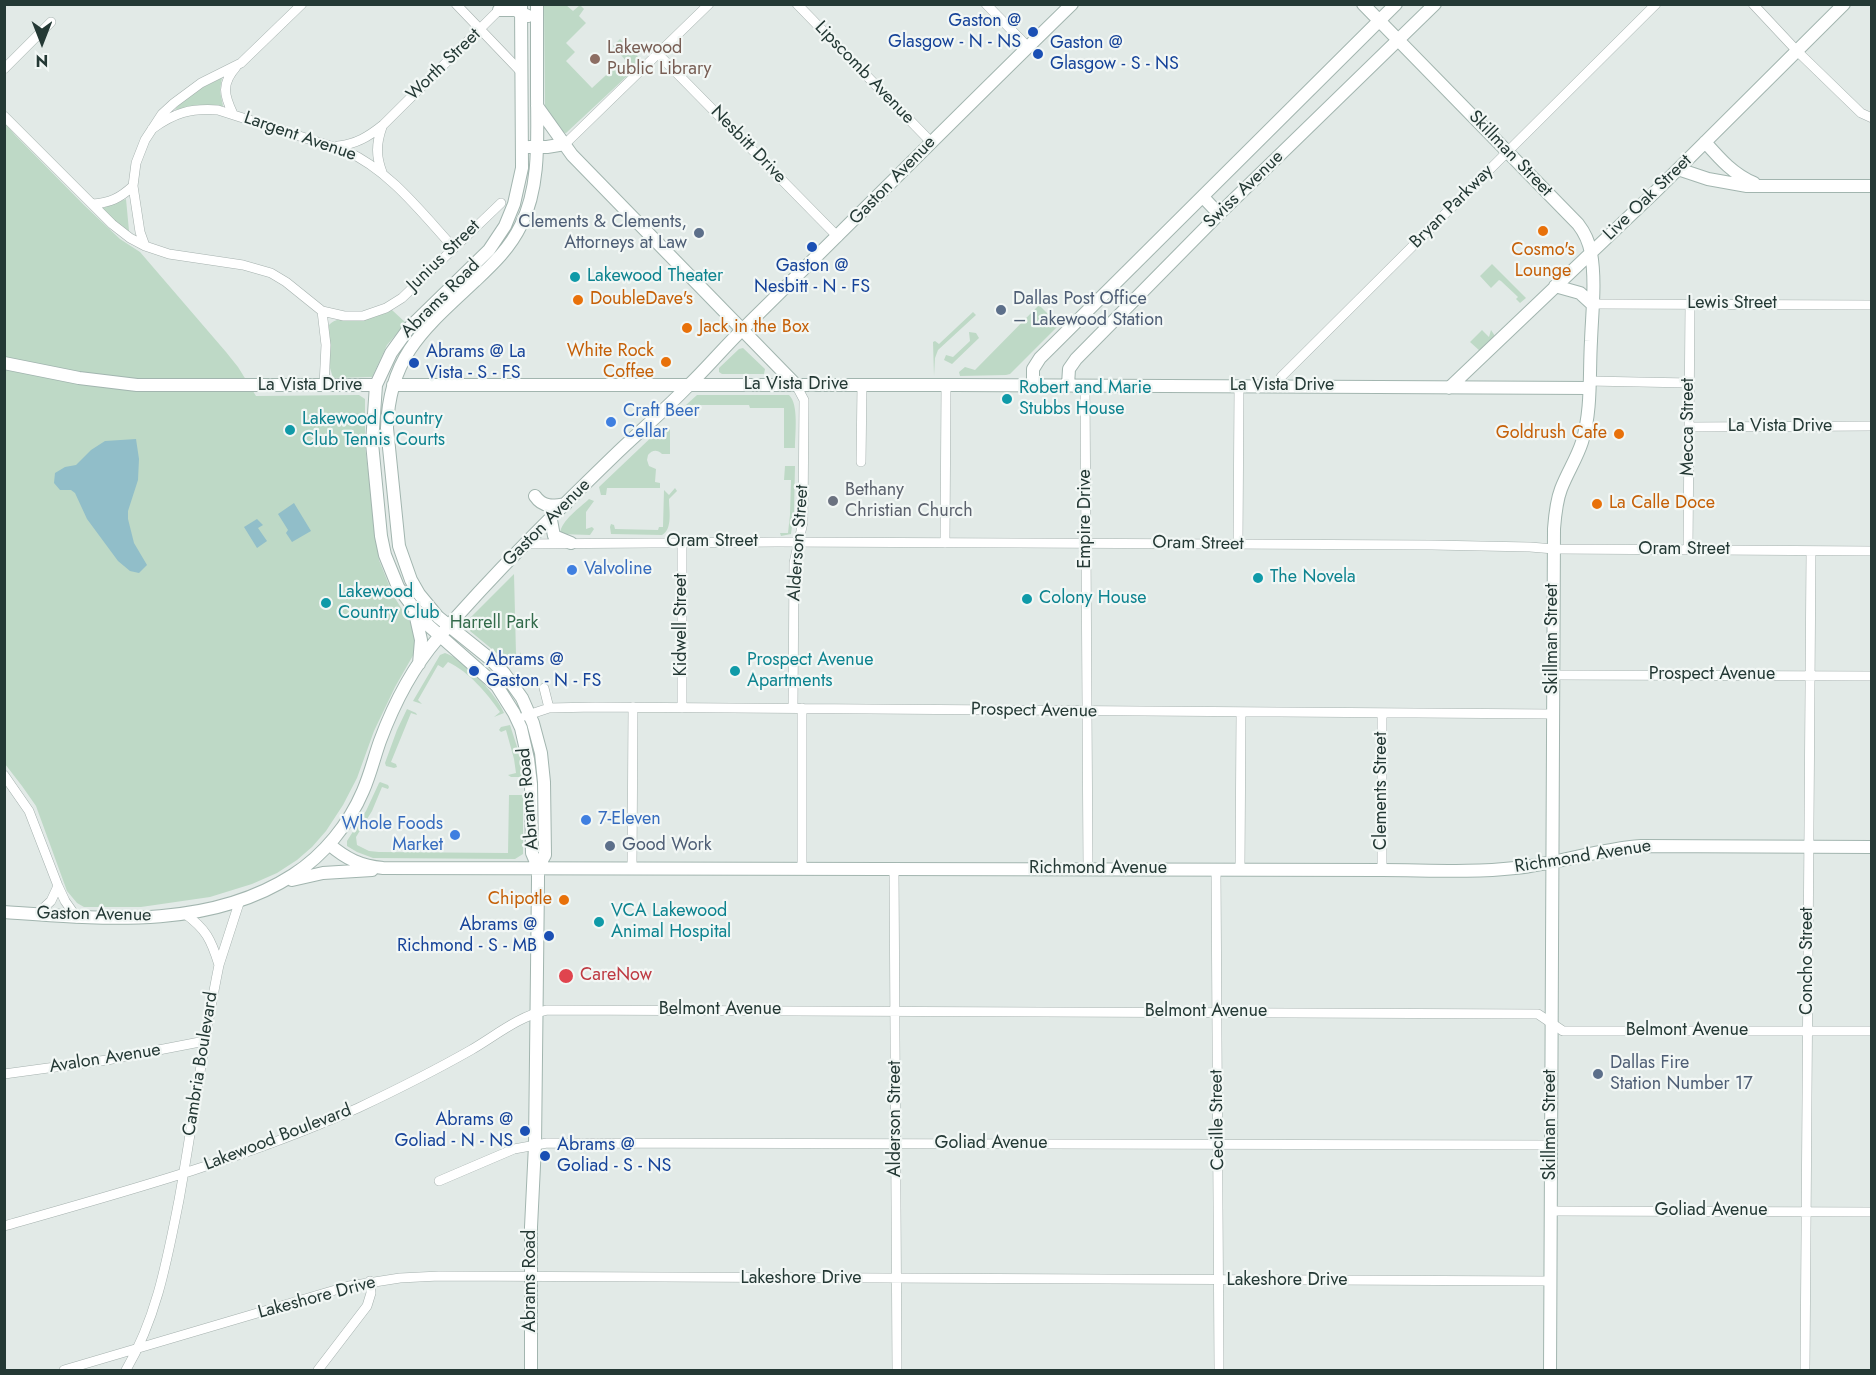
<!DOCTYPE html>
<meta charset="utf-8">
<style>
body{margin:0}
#map{position:relative;width:1876px;height:1375px;overflow:hidden;background:#e2eae7;font-family:Jost,sans-serif}
canvas{display:block}
.frame{position:absolute;inset:0;border:6px solid #243935;pointer-events:none}
.north{position:absolute;left:12px;top:12px;width:60px;height:60px;-webkit-text-stroke:4px #f2f7f5;paint-order:stroke;rotate:180deg;font-size:16px;font-weight:700;line-height:24px;text-align:center;color:#243935}
.north::after{content:'';display:block;margin:auto;width:21px;height:27px;background:#243935;clip-path:polygon(50% 0,100% 100%,50% 72%,0 100%)}
</style>
<div id="map">
<canvas width="1876" height="1375"></canvas>
<div class="frame"></div>
<div class="north">N</div>
</div>
<script>
const c = document.querySelector('canvas').getContext('2d');
c.lineJoin = 'round';
function fillPath(path, color) { c.fillStyle = color; c.fill(path, 'evenodd'); }
function trace(path, color, width, dash) { c.strokeStyle = color; c.lineWidth = width; c.lineCap = dash ? 'butt' : 'round'; c.setLineDash(dash || []); c.stroke(path); }
function label(font, color, halo, rows, align = 'center') {
  c.font = font + ' Jost,sans-serif'; c.lineWidth = 4.5; c.setLineDash([]); c.textBaseline = 'middle'; c.strokeStyle = halo; c.fillStyle = color; for (const [text, x, y, turn = 0] of rows) {
    c.save(); c.translate(x, y); c.rotate((+turn || 0) * Math.PI / 180); c.textAlign = isNaN(turn) ? turn : align; if (halo) c.strokeText(text, 0, 0); c.fillText(text, 0, 0); c.restore();
  }
}
const green = new Path2D(`
 M544,5H566L573,11L580,5L584,9L579,16L586,23L566,43L575,52L566,61L592,88L617,65L621,68L627,62L613,46L620,39L623,42L620,47L628,55L633,51L641,60L640,64L566,133L561,132L545,110Z
 M222,77L220,91L223,106H196L175,110C185,95 206,85 222,77Z
 M4,122L15,135L84,205L120,239L140,252L226,352L238,367L256,396L359,395L365,399V446L379,560L393,595L417,633L415,652L395,687L374,731L357,778L343,805L326,831L312,847L297,860L277,873L252,884L210,897L141,907H84L77,903L67,891L36,806L22,786L5,764Z
 M126,199L129,231L127,233L103,210V208Z
 M1492,264L1526,298L1520,303L1516,299L1518,297L1501,281L1499,280L1491,288L1480,276Z
 M1039,305L1059,325L1010,374L1006,375L960,376L959,372L965,367L975,370Z
 M392,310L406,323L387,345L372,377L333,378L330,368L329,325C339,313 375,321 392,310Z
 M973,312L976,315L938,350L935,358L934,376L933,342L935,341L939,344Z
 M1482,330L1489,337L1491,330L1495,336L1480,351L1470,342Z
 M969,332L976,333L979,338L952,364L944,360L946,355L953,357L970,341Z
 M743,348L765,369L764,374H722L719,372V368L739,349Z
 M697,395H789C799,404 795,434 795,448H784V408H750L749,405H686Z
 M660,429H670V454H662C657,449 652,450 648,455L647,460L649,466L656,469L655,482L660,483V488H607L606,495H601L599,487Z
 M785,466H795L794,512L791,534L781,536L780,533H788L790,515L791,480H784Z
 M675,488L677,491L669,499C669,510 673,529 662,535L611,534L610,527L611,524L614,525L615,529L658,530L659,527H663L664,490L669,495Z
 M589,499L594,501L586,512V529L592,527L594,529L590,535L560,534C561,520 580,508 589,499Z
 M514,574L516,654L519,655L521,652V663L517,666L510,664L470,631L468,624L470,618Z
 M445,653C464,659 497,695 504,713L494,717L500,712C487,693 469,672 448,662L443,668L438,665L418,700L422,704L413,701L440,655Z
 M407,709L416,713L417,715L411,713L391,762L396,764L397,767L394,768L386,766L385,763L397,730Z
 M510,725L521,759L523,777H511L508,775L516,773L514,759L506,730L501,732L499,730L501,727Z
 M380,782L388,785L389,787L388,789L382,787L372,811L356,837L357,845L369,851L379,852L508,853L509,795H523V854L515,859L373,858L357,852L347,846V841L366,811L379,783Z`);
const water = new Path2D(`
 M136,439L139,459L138,480L128,511V519L134,543L147,565L139,573L130,571L118,561L87,519L75,493L71,490H60L54,483L55,473L65,467L76,465L91,450L105,441Z
 M294,503L311,531L292,542L286,533L288,530L278,514Z
 M257,519L263,525L258,528L267,541L257,548L244,527Z`);
const street = new Path2D(`
 M456,4L522,73
 M797,4L931,142
 M986,4L1028,47
 M1753,4L1797,51L1861,113L1872,118
 M658,54L838,237
 M4,69L51,22
 M233,114C224,95 221,84 236,67
 M4,116L112,224L130,238L145,246L169,254L243,265L271,273L286,282L322,311L344,316H363L386,308L402,298L501,203
 M382,127C376,144 376,156 382,172
 M152,129C174,113 190,108 218,110L346,151C389,170 421,212 453,247
 M565,144L709,4
 M338,146C356,144 368,137 383,125L503,6
 M92,204C110,203 120,198 133,186
 M145,246L140,232L133,186L136,163L145,140L162,114L174,103L201,83L241,63L302,4
 M1592,304L1872,305
 M322,311L326,345L324,386
 M1589,381L1689,383
 M1085,385L1088,869
 M1281,386V377L1656,4
 M1689,427L1872,426
 M861,462L862,385
 M682,542V708
 M945,543L946,385
 M525,544L777,542L1016,543L1432,545L1530,547L1554,549L1872,551
 M1238,545L1239,386
 M1688,550L1690,304
 M1553,675L1872,676
 M544,688L549,708
 M793,708L794,563L803,522L804,400L796,385
 M802,708V868
 M525,716L549,708L595,707L1553,714
 M4,775L29,811L58,886
 M632,868L633,707
 M894,868L897,1370
 M1216,869L1219,1370
 M1240,869L1241,712
 M1382,870V713
 M36,915L51,901L58,886L65,901L77,918
 M219,965L240,900
 M4,1074L107,1060L205,1041
 M439,1181L514,1149L547,1143L1550,1145
 M1550,1211L1872,1212
 M4,1226C124,1192 244,1159 358,1108C396,1090 434,1071 471,1050C495,1036 519,1016 547,1010L1538,1014L1563,1031H1872
 M64,1370L349,1286L400,1278L439,1276L1550,1281
 M126,1370C157,1317 167,1260 179,1200C193,1122 203,1043 219,965C211,939 206,929 184,913
 M318,1370L367,1306L371,1293L370,1281
 M1805,1370L1811,551`);
const secondary = new Path2D(`
 M521,4L522,168L514,204L505,226L489,250L409,328L391,353L376,385L372,443L381,536L385,555L398,587L410,603L429,626L497,686L514,713L521,728L528,759L531,784L532,853L538,867
 M1363,4L1578,224C1585,233 1589,242 1591,253C1596,281 1592,313 1591,341C1589,374 1592,410 1582,442C1577,458 1567,473 1561,489C1556,502 1555,516 1554,529L1550,1370
 M499,10H515L528,16
 M537,106L572,155L796,385
 M1705,142C1720,159 1733,174 1754,183
 M529,147H547L565,144
 M1678,169L1708,179L1747,186H1872
 M1203,197L1219,214
 M1555,286L1580,293L1592,304
 M4,363L79,378L137,385H376
 M393,385H955L1589,388
 M1033,385V369L1040,358L1396,4
 M1068,385L1069,369L1076,359L1219,214L1435,4
 M1449,388L1657,190L1844,4
 M535,496C543,508 554,506 566,504
 M551,520L554,536L571,543
 M415,613L421,640L419,664
 M329,844C346,859 361,866 383,868L1382,870C1426,870 1471,873 1515,868C1557,864 1598,849 1641,846L1872,847
 M292,880L323,873L372,870
 M4,912C101,919 208,930 293,875C324,855 349,824 363,791C370,775 374,758 380,741C393,706 413,667 438,638C494,573 556,512 618,452C641,430 666,409 688,386C708,367 725,346 745,327C854,220 962,111 1072,4
 M531,1370V1227L535,1145L538,881V867L545,855L544,782L541,753L533,723L522,698L504,673L489,658L438,617L419,594L411,580L399,546L387,428C389,355 426,327 475,281C493,264 510,248 521,225C541,185 537,135 537,91C537,62 537,33 537,4`);
const markers = [
 [1033,32,6,"#1a4fb4"],
 [1038,54,6,"#1a4fb4"],
 [595,59,6,"#8d6e63"],
 [1543,231,6,"#e8710a"],
 [699,233,6,"#5c6f8a"],
 [812,247,6,"#1a4fb4"],
 [575,277,6,"#0f9aa8"],
 [578,300,6,"#e8710a"],
 [1001,310,6,"#5c6f8a"],
 [687,328,6,"#e8710a"],
 [666,362,6,"#e8710a"],
 [414,363,6,"#1a4fb4"],
 [1007,399,6,"#0f9aa8"],
 [611,422,6,"#3f7fe0"],
 [290,430,6,"#0f9aa8"],
 [1619,434,6,"#e8710a"],
 [833,501,6,"#6b7280"],
 [1597,504,6,"#e8710a"],
 [572,570,6,"#3f7fe0"],
 [1258,578,6,"#0f9aa8"],
 [1027,599,6,"#0f9aa8"],
 [326,603,6,"#0f9aa8"],
 [474,671,6,"#1a4fb4"],
 [735,671,6,"#0f9aa8"],
 [586,820,6,"#3f7fe0"],
 [455,835,6,"#3f7fe0"],
 [610,846,6,"#5c6f8a"],
 [564,900,6,"#e8710a"],
 [599,922,6,"#0f9aa8"],
 [549,936,6,"#1a4fb4"],
 [566,976,8,"#e0444e"],
 [1598,1074,6,"#5c6f8a"],
 [525,1131,6,"#1a4fb4"],
 [545,1156,6,"#1a4fb4"]
];
const transitNames = [
 ["Gaston @",1021,22,"right"],
 ["Glasgow - N - NS",1021,43,"right"],
 ["Gaston @",1050,44],
 ["Glasgow - S - NS",1050,65],
 ["Gaston @",812,267,"center"],
 ["Nesbitt - N - FS",812,288,"center"],
 ["Abrams @ La",426,353],
 ["Vista - S - FS",426,374],
 ["Abrams @",486,661],
 ["Gaston - N - FS",486,682],
 ["Abrams @",537,926,"right"],
 ["Richmond - S - MB",537,947,"right"],
 ["Abrams @",513,1121,"right"],
 ["Goliad - N - NS",513,1142,"right"],
 ["Abrams @",557,1146],
 ["Goliad - S - NS",557,1167]
];
const educationNames = [
 ["Lakewood",607,49],
 ["Public Library",607,70]
];
const streetNames = [
 ["Worth Street",444,65,-44],
 ["Lipscomb Avenue",864,73,46],
 ["Largent Avenue",300,137,19],
 ["Nesbitt Drive",748,145,46],
 ["Skillman Street",1510,154,46],
 ["Gaston Avenue",893,181,-46],
 ["Swiss Avenue",1244,190,-44],
 ["Live Oak Street",1648,198,-44],
 ["Bryan Parkway",1452,207,-45],
 ["Junius Street",444,256,-44],
 ["Abrams Road",441,299,-45],
 ["Lewis Street",1732,304],
 ["La Vista Drive",796,385],
 ["La Vista Drive",310,386],
 ["La Vista Drive",1282,386],
 ["Mecca Street",1689,427,-90],
 ["La Vista Drive",1780,427],
 ["Empire Drive",1086,519,-90],
 ["Gaston Avenue",547,523,-45],
 ["Oram Street",712,542],
 ["Alderson Street",799,543,-86],
 ["Oram Street",1198,544,1],
 ["Oram Street",1684,550],
 ["Kidwell Street",682,625,-90],
 ["Skillman Street",1553,639,-90],
 ["Prospect Avenue",1712,675],
 ["Prospect Avenue",1034,711,1],
 ["Clements Street",1382,791,-90],
 ["Abrams Road",529,799,-95],
 ["Richmond Avenue",1583,857,-9],
 ["Richmond Avenue",1098,869],
 ["Gaston Avenue",94,915,1],
 ["Concho Street",1808,961,-90],
 ["Belmont Avenue",720,1010],
 ["Belmont Avenue",1206,1012],
 ["Belmont Avenue",1687,1031],
 ["Avalon Avenue",105,1059,-9],
 ["Cambria Boulevard",201,1064,-81],
 ["Alderson Street",896,1119,-90],
 ["Cecille Street",1218,1120,-91],
 ["Skillman Street",1551,1125,-90],
 ["Lakewood Boulevard",278,1138,-21],
 ["Goliad Avenue",991,1144],
 ["Goliad Avenue",1711,1211],
 ["Lakeshore Drive",801,1279],
 ["Abrams Road",531,1281,-90],
 ["Lakeshore Drive",1287,1281],
 ["Lakeshore Drive",317,1298,-15]
];
const serviceNames = [
 ["Clements & Clements,",687,223,"right"],
 ["Attorneys at Law",687,244,"right"],
 ["Dallas Post Office",1013,300],
 ["– Lakewood Station",1013,321],
 ["Good Work",622,846],
 ["Dallas Fire",1610,1064],
 ["Station Number 17",1610,1085]
];
const foodNames = [
 ["Cosmo's",1543,251,"center"],
 ["Lounge",1543,272,"center"],
 ["DoubleDave's",590,300],
 ["Jack in the Box",699,328],
 ["White Rock",654,352,"right"],
 ["Coffee",654,373,"right"],
 ["Goldrush Cafe",1607,434,"right"],
 ["La Calle Doce",1609,504],
 ["Chipotle",552,900,"right"]
];
const cultureNames = [
 ["Lakewood Theater",587,277],
 ["Robert and Marie",1019,389],
 ["Stubbs House",1019,410],
 ["Lakewood Country",302,420],
 ["Club Tennis Courts",302,441],
 ["The Novela",1270,578],
 ["Lakewood",338,593],
 ["Country Club",338,614],
 ["Colony House",1039,599],
 ["Prospect Avenue",747,661],
 ["Apartments",747,682],
 ["VCA Lakewood",611,912],
 ["Animal Hospital",611,933]
];
const shopNames = [
 ["Craft Beer",623,412],
 ["Cellar",623,433],
 ["Valvoline",584,570],
 ["7-Eleven",598,820],
 ["Whole Foods",443,825,"right"],
 ["Market",443,846,"right"]
];
const worshipNames = [
 ["Bethany",845,491],
 ["Christian Church",845,512]
];
const parkNames = [
 ["Harrell Park",494,624]
];
const healthNames = [
 ["CareNow",580,976]
];
fillPath(green, '#bed9c6');
fillPath(water, '#91bec9');
trace(street, '#a5b1ae', 10);
trace(secondary, '#a2b5af', 14);
trace(street, '#fff', 9);
trace(secondary, '#fff', 12);
for (const [x, y, r, color] of markers) { const dot = new Path2D(); dot.arc(x, y, r, 0, 2 * Math.PI); c.fillStyle = color; c.fill(dot); trace(dot, '#f2f7f5', 2); }
label('18px', '#164399', '#f2f7f5', transitNames, 'left');
label('18px', '#785e54', '#f2f7f5', educationNames, 'left');
label('18px', '#243935', '#f2f7f5', streetNames);
label('18px', '#4e5e75', '#f2f7f5', serviceNames, 'left');
label('18px', '#c56008', '#f2f7f5', foodNames, 'left');
label('18px', '#0d838f', '#f2f7f5', cultureNames, 'left');
label('18px', '#366cbe', '#f2f7f5', shopNames, 'left');
label('18px', '#5b616d', '#f2f7f5', worshipNames, 'left');
label('18px', '#336b4b', '#f2f7f5', parkNames);
label('18px', '#be3a42', '#f2f7f5', healthNames, 'left');
</script>
